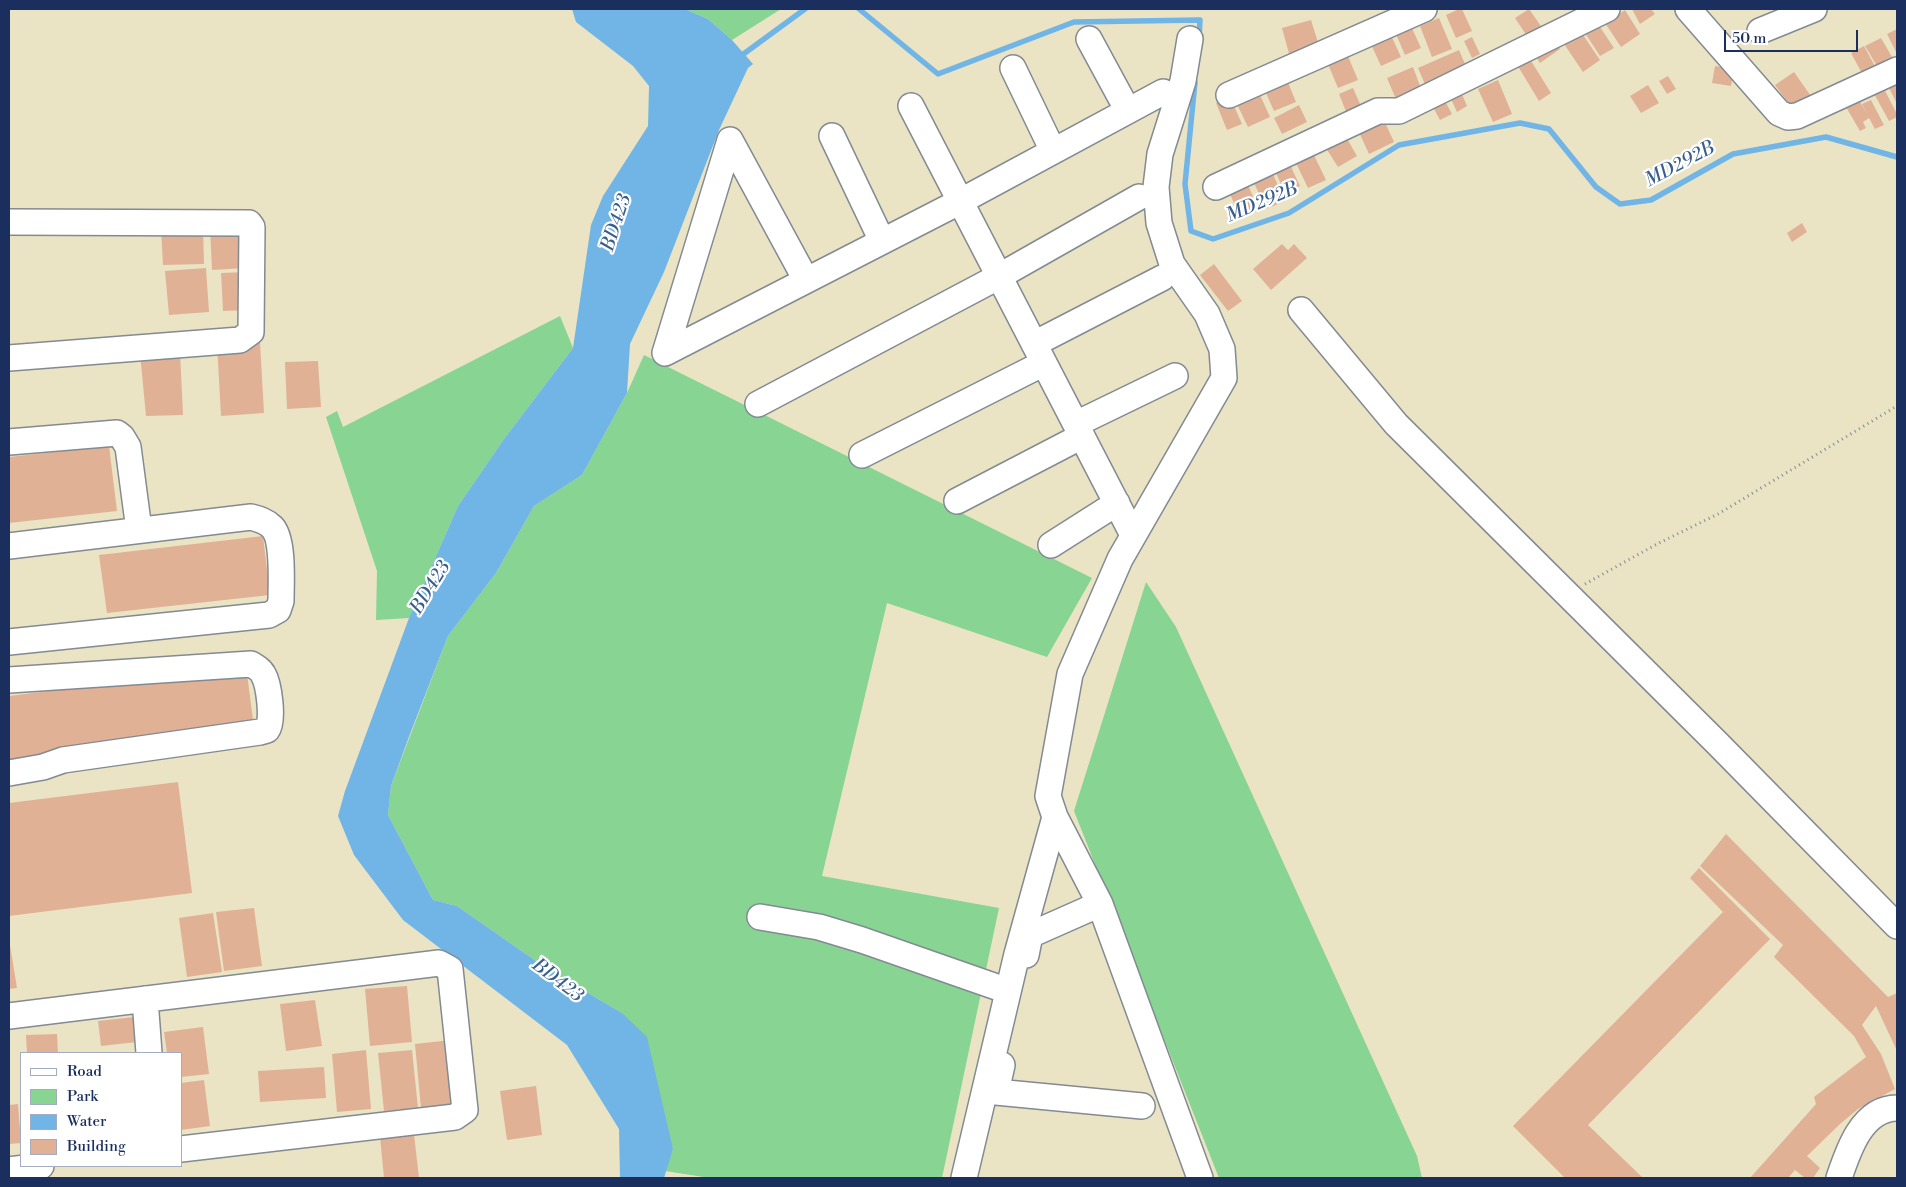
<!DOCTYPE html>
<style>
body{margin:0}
#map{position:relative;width:1906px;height:1187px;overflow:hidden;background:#eae4c5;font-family:"Libre Bodoni",serif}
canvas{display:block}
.frame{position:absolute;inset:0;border:10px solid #1b2f5e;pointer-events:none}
.legend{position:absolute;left:20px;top:1052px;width:162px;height:115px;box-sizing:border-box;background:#fff;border:1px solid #a4acbf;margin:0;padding:6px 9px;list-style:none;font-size:15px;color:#1b2f5e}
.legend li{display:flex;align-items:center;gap:10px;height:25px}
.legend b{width:25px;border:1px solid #a4acbf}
.scale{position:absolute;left:1724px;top:30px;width:134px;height:22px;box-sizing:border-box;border:2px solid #1b2f5e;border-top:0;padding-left:6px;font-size:15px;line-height:18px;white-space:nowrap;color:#1b2f5e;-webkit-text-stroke:4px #fff;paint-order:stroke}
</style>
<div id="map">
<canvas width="1906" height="1187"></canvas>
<div class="frame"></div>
<ul class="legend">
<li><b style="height:6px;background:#fff"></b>Road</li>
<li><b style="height:14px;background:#87d493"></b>Park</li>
<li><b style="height:14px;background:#70b5e6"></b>Water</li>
<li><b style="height:14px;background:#e1b196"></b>Building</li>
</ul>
<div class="scale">50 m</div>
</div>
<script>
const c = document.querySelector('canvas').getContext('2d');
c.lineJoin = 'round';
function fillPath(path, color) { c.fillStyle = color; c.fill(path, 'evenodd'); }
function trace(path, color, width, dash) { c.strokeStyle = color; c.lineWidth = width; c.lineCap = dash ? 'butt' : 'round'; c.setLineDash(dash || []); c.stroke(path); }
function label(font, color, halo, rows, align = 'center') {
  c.font = font + ' "Libre Bodoni",serif'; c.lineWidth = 4.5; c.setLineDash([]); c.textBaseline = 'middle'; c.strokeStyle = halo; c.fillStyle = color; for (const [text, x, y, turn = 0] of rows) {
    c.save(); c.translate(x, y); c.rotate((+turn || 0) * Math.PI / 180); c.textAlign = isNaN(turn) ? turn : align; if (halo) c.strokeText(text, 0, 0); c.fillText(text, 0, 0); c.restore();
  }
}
const green = new Path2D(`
 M685,9H781L732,40L708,19Z
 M560,316L573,348L504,439L458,506L409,618L376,620L377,571L326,417L337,411L343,427Z
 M644,355L1092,578L1047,657L887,603L822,876L999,908L942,1178H710L665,1171L673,1149L622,1013L546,968L457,906L433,900L388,815L391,786L448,636L496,573L534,506L582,475L627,393Z
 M1146,582L1176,627L1417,1156L1422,1178H1219L1074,811Z`);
const water = new Path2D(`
 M572,9H685L708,19L732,40L753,64L748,68L719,130L664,272L630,344L627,393L582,475L534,506L496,573L448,636L410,734L391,786L388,815L433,900L457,906L546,968L622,1013L647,1037L673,1149L664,1178H620L619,1129L567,1045L403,920L354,855L338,816L345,791L409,618L458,506L504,439L573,348L591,225L603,196L648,126L649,86L633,66L576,22Z`);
const stream = new Path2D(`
 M859,9L938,74L1074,22L1200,20L1199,38
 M738,58L805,9
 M1195,82L1185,184L1191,231L1213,239L1289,213L1399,145L1520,123L1549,129L1596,187L1620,204L1651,200L1733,154L1826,137L1897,157`);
const building = new Path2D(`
 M1459,9H1462L1472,31L1456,38L1446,15Z
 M1529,9L1543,29L1529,39L1515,18Z
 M1632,9H1651L1655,14L1640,24Z
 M1625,10L1640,34L1621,47L1605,23Z
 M1439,18L1452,49L1432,57L1420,26Z
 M1311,20L1320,49L1290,57L1282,28Z
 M1598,24L1614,48L1600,56L1585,33Z
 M1411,26L1421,48L1405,55L1395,32Z
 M1577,26L1600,60L1583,72L1560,38Z
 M1897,29V54L1887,34Z
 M1390,33L1401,57L1381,66L1370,42Z
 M1472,37L1480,54L1472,58L1464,41Z
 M1552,37L1560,49L1540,63L1532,51Z
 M1881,38L1892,57L1877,66L1865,46Z
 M1864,46L1877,70L1864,77L1851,53Z
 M1345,49L1358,80L1338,88L1325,57Z
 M1459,50L1468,71L1427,89L1418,68Z
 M1528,56L1551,93L1539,101L1516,63Z
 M1715,66L1734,69L1731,86L1712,83Z
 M1413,67L1423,94L1398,104L1387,78Z
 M1794,72L1813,99L1795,112L1775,85Z
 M1285,75L1296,102L1274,111L1262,84Z
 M1668,76L1676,89L1667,94L1659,81Z
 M1897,76V104L1886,82Z
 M1498,80L1512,114L1493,122L1478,89Z
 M1648,85L1659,103L1641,113L1630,96Z
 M1882,85L1897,114V117L1889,121L1872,90Z
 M1256,86L1270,117L1248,127L1233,96Z
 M1353,88L1364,113L1349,119L1339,94Z
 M1461,92L1467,106L1457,112L1450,97Z
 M1230,97L1242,124L1227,130L1216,103Z
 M1859,100L1867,114L1862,104L1871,100L1884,125L1875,129L1869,118L1863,122L1866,128L1860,131L1846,107Z
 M1445,101L1452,114L1440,120L1433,107Z
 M1299,105L1307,122L1282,134L1274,118Z
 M1383,118L1394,142L1369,154L1358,130Z
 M1342,130L1357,156L1338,167L1322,142Z
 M1312,151L1326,180L1308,188L1294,159Z
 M1286,156L1300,186L1285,193L1271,162Z
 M1268,163L1285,201L1266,209L1249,172Z
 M1244,176L1259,210L1240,218L1226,184Z
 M1802,223L1807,232L1792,242L1787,233Z
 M244,225L246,268L212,270L210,227Z
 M203,226L204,264L163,265L161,227Z
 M1282,244L1288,250L1294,244L1307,258L1271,290L1253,269Z
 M1214,264L1242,301L1228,311L1200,275Z
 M206,268L209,312L169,315L165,271Z
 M247,272L249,310L223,311L221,273Z
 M260,342L264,413L221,416L217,344Z
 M180,352L183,415L146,416L140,353Z
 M318,361L321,407L287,409L285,362Z
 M109,446L117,511L9,523V457Z
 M263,536L270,595L107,613L99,555Z
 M246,666L255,735L9,766V696Z
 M178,782L192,893L9,916V803Z
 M1726,834L1888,997L1897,993V1051L1876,1006L1862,1025L1881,1054L1895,1089L1858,1109L1840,1124L1807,1156L1820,1168L1813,1178H1805L1795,1170L1788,1178H1750L1816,1104L1814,1097L1866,1057L1854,1036L1774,957L1783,945L1700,866Z
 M1699,868L1770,939L1588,1125L1643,1178H1565L1513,1126L1723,912L1690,878Z
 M254,908L262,966L224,971L216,912Z
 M213,913L222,972L187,977L179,918Z
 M9,939L17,988L9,989Z
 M407,986L412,1042L370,1046L365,989Z
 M315,1000L322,1046L286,1051L280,1004Z
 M134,1017L137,1042L101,1046L98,1021Z
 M203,1027L209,1074L181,1077V1053H167L164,1032Z
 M57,1034L58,1053H27L26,1035Z
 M451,1040L458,1105L421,1108L415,1044Z
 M366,1050L371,1109L337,1112L332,1054Z
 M412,1050L418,1108L384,1111L378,1053Z
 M324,1067L326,1098L260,1102L258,1071Z
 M204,1080L210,1126L181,1130V1083Z
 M536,1086L542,1135L507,1140L500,1091Z
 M18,1104L21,1143L9,1144V1105Z
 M414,1134L419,1178H384L380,1137Z`);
const path = new Path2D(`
 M1585,584L1657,544L1718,514L1897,406`);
const minor = new Path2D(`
 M1688,9L1779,113L1788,117L1797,116L1897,70
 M1760,31L1814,9
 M1089,39L1128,111
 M1013,68L1053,151
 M1229,95L1424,9
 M911,106L1133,535
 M832,136L882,241
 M1216,187L1378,111H1399L1607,9
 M9,222L249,223L252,227L251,332L240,340L9,358
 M806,280L730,140L665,353L961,201L1163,92
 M1301,310L1396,424L1718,744L1897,926
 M1034,344L1162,278
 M758,404L998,277L1139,197
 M1076,424L1175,376
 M9,442L117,433L122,437L128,447L139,530
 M862,455L1044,363
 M957,501L1082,436
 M1051,545L1117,503
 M9,546L251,517C259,519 266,521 272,527C284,539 281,584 281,601L278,610L269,615L9,642
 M9,680L251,664C256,667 261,670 263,674C269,684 274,721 267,730L260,732L63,760L43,767L9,773
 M1055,817L1100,904L1200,1178
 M760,917L819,927L862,940L1008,991
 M1026,955L1030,935L1100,904
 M145,999L149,1053
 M9,1016L439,963L450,969L465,1110L455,1117L181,1149
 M1002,1065L996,1092L1142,1106
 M9,1170L41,1166
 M964,1178L1017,954L1055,817L1048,796L1070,674L1120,559L1224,378L1222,349L1207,314L1172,264L1159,223L1156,187L1160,154L1183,81L1190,39
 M1839,1178C1848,1151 1862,1108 1897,1108`);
const waterNames = [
 ["MD292B",1680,165,-28],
 ["MD292B",1262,203,-23],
 ["BD423",617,223,-72],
 ["BD423",431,588,-58],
 ["BD423",557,981,37]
];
fillPath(green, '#87d493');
fillPath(water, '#70b5e6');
trace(stream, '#70b5e6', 5.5);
fillPath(building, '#e1b196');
trace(minor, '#828a92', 28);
trace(path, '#828a92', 3, [1, 4]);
trace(minor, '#fff', 25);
label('italic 19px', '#395e8e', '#fff', waterNames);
</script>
